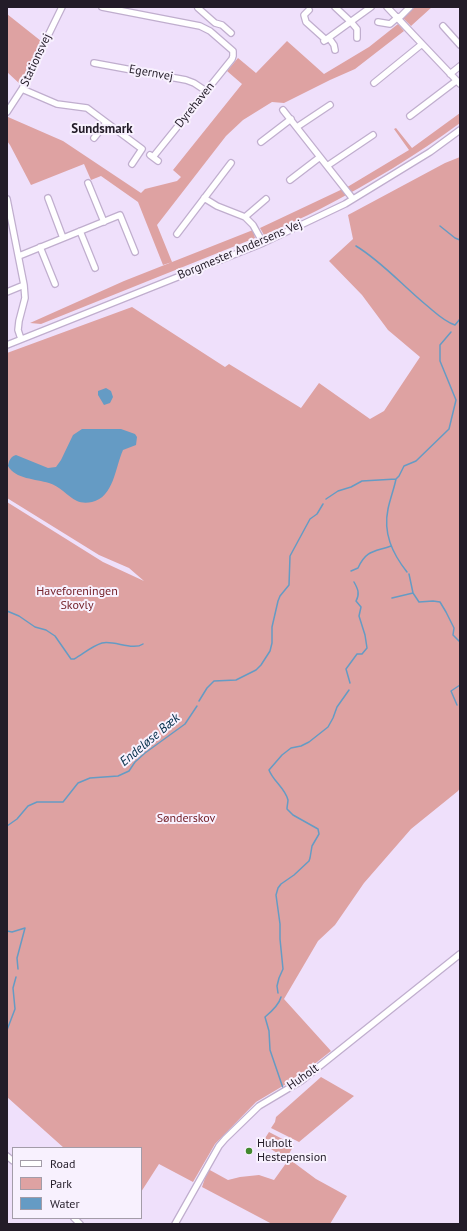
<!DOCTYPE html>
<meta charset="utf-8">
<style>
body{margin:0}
#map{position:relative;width:467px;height:1231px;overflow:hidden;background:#efe0fb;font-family:"PT Sans",sans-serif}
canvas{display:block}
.frame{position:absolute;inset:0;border:8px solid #231c28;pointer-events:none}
.legend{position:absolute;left:12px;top:1147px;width:130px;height:72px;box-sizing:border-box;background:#f8f1fe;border:1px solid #a39ca8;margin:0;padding:5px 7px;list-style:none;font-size:12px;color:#231c28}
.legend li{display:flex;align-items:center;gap:8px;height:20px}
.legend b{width:20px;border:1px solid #a39ca8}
</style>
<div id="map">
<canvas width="467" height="1231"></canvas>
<div class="frame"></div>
<ul class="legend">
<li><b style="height:5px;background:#fff"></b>Road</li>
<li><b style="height:11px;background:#dea2a2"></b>Park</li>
<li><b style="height:11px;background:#659bc4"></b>Water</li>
</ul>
</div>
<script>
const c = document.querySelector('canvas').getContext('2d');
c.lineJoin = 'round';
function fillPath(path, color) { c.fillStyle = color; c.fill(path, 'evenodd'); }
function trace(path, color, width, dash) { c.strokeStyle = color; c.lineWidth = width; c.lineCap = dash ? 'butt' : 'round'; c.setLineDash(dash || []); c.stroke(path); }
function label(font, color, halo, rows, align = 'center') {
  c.font = font + ' "PT Sans",sans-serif'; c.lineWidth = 4; c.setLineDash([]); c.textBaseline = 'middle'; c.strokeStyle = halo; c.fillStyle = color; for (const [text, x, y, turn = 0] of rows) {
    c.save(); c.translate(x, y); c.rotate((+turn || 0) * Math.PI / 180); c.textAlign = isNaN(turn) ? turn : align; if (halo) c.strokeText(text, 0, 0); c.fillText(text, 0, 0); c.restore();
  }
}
const green = new Path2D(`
 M415,7H432L411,26L403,18Z
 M7,14L41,41L21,85L7,72Z
 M398,24L404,31L355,69L330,80L284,103L272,102L243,120L226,136L157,225L172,262L163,265L138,202L101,176L91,180L84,164L31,185L10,145L7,141L8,117L63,141L141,193L145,189L177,181L181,177L173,170L242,84L227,71L238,58L256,73L287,41L324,74L369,47Z
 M460,113V123C417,155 370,183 322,208C303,218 283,226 264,235L260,228L349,186L409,150L394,129L396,128L412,148Z
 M460,157V788L458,791L411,829L364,883L335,925L318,941L284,999L331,1051L298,1077L256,1102L215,1144L193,1182L159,1164L141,1192V1148H64L7,1097V502L103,562L144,581L129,568L99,555L7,498V353L132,307L225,367L229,364L301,408L319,383L370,419L384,411L420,357L388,330L362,295L329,261L353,239L348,215L445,163Z
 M253,230L255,238L41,324L30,323L124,281Z
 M321,1077L354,1096L299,1142L271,1128L275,1122L276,1117Z
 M269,1132L294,1145L286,1159L262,1143Z
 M289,1159L316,1179L347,1196L330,1224H272L202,1187L208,1169L228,1180L240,1177L259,1175L274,1180Z`);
const water = new Path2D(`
 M106,388L111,391L113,397L110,403L104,405L98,395V391Z
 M82,429H121L135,434L137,437L136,445L123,450C115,468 114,497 92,502C87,503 81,503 77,501C67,496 60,486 49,483C36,479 15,479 8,466C9,461 10,457 16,455L48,468L56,467L61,460L73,435Z`);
const stream = new Path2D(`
 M440,226L455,238L460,240
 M356,246C381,261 402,285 425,304C435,312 443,321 455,325L460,319
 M396,479C394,489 390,499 388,509C383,533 392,553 407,572
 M326,499L338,491L351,487L362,481L396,479L399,476L404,466L416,461L449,429L456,400L440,361V345L451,332
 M351,571L358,568C366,550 374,552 391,546
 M409,574L413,593L419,602L433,601L440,602L446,612L454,628L453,635L460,642
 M392,598L413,593
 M7,611L19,616L35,627L46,630L55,636L71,659H74C83,654 92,646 102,643C114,640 133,651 143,644
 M350,683L346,669L357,654H362L367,648L365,635L359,616L361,607L356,601C360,594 358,589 354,582
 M199,701L207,688L214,681L236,680L256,670L261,665L270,651L272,643V627L278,601L280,596L289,585L290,556L310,519L317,514L323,504
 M457,705L451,691L460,685
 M7,826L17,819L28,806L37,802H63L78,783L90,778L118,776L129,771L135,762L145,753L185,724L197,706
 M7,931L12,932L25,928L17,958L18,969
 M278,993L277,986L279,978L283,969L280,939V924L276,895L278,888L281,884L294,875L309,861L310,858L312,846L319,834L318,829L293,815L287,809C287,806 288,802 288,800C285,788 273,781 269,770L282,755L291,748L301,746L309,742L328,727L333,718L337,707L349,690
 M281,997C279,1005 271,1012 265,1017L269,1031L270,1050L283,1088
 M7,1030L15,1009L13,988L16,977`);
const minor = new Path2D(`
 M102,7L200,26L210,31L233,51V56L232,59L153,157
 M335,7L351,22L357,29V38
 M387,7L460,84
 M198,8L215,23L222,25L231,33
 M309,10L304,15L306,22L326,40
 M399,18L410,7
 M378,22L390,24L398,17
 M443,26L460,45
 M329,38L334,45L335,50
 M324,41L371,7
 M94,63L186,80L194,83L206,91
 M450,74L460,66
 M374,83L422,44
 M22,89L57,104L87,108L142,149L132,164
 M283,110L353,199
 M7,112L22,89L62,7
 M410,116L456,81
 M297,127L330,105
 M94,138L106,123
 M261,142L291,119
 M150,155L158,161
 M327,166L373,135
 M290,180L320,157
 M88,183L104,222
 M48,198L63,238
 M204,198L217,206L245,217L253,225L263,243
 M7,199L24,285L25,298L19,321L18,330L21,339
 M245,217L266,199
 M80,231L95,268
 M177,234L231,163
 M40,247L55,284
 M19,256L120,215L135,252
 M7,292L24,285
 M7,345L263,243L345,204L430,152L460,130
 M7,1156L13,1161
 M74,1218L80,1224
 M175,1224L219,1146L225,1139L259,1106L301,1081L460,954`);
const markers = [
 [249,1151,4,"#42882d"]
];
const streetNames = [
 ["Stationsvej",36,60,-65],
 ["Egernvej",151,73,10],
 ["Dyrehaven",195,105,-51],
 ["Borgmester Andersens Vej",240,250,-23],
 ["Huholt",303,1077,-35]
];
const parkNames = [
 ["Haveforeningen",77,592],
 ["Skovly",77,606],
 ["Sønderskov",186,819]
];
const poiNames = [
 ["Huholt",257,1144],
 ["Hestepension",257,1158]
];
const neighbourhoodNames = [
 ["Sundsmark",102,129]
];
const waterNames = [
 ["Endeløse Bæk",150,740,-40]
];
fillPath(green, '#dea2a2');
fillPath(water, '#659bc4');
trace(stream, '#659bc4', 1.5);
trace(minor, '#c0aece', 8);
trace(minor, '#fff', 5.5);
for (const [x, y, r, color] of markers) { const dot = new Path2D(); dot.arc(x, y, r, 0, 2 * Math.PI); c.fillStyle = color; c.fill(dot); trace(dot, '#f8f1fe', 1.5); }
label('12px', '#231c28', '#f8f1fe', streetNames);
label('12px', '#75232b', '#f8f1fe', parkNames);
label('12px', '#231c28', '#f8f1fe', poiNames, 'left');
label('bold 13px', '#231c28', '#f8f1fe', neighbourhoodNames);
label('italic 13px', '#002c48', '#f8f1fe', waterNames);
</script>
